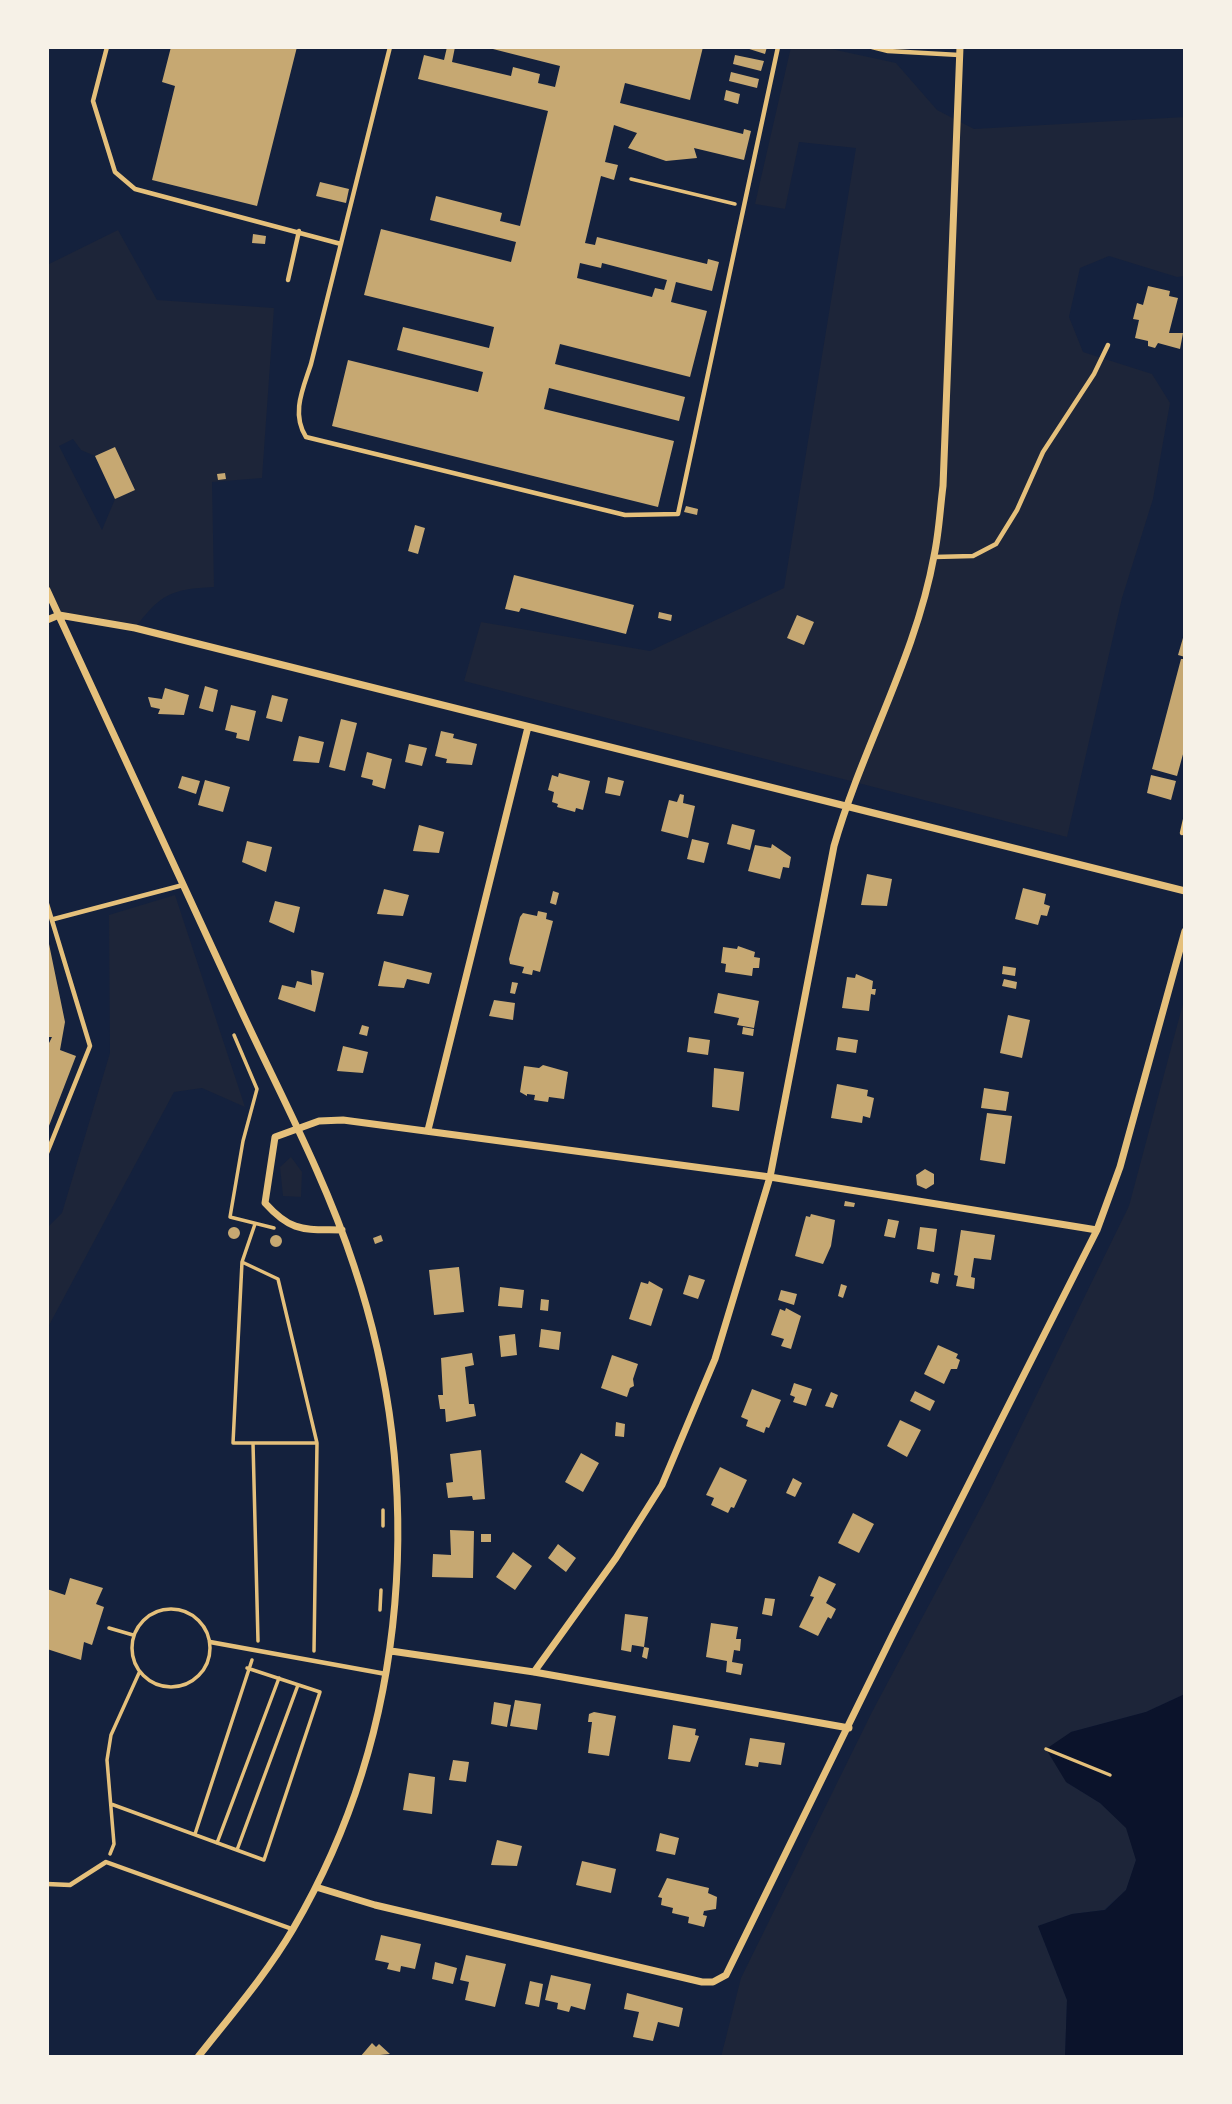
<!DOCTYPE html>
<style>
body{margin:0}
#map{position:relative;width:1232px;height:2104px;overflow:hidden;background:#14213d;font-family:"PT Sans Narrow",sans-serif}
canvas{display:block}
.frame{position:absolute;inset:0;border:49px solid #f6f1e7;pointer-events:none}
</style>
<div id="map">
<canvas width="1232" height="2104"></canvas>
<div class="frame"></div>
</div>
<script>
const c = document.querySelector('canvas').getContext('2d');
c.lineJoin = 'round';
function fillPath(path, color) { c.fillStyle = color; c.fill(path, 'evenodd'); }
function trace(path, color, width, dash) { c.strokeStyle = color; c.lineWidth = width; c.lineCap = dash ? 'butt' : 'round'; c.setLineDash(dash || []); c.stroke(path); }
const green = new Path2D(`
 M791,47H822L896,63L937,110L974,129L1185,117V276L1177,277L1109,256L1080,268L1069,317L1083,352L1152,374L1170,403L1153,499L1122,598L1067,837L464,681L481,622L650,651L784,588L856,148L799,142L785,209L755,204Z
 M118,230L157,300L274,308L262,478L212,482L214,587C171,589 161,594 135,628L59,615L47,590V265ZM73,439L81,450L95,456L115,447L135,489L115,499L102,530L59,446Z
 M175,895L245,1107L202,1088L174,1092L47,1329V1228L62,1213L110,1053L109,915Z
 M1185,996V1694L1146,1712L1071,1732L1066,1782L1100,1803L1127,1828L1136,1860L1126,1890L1104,1910L1072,1914L1038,1926L1067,2000L1065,2057H721L741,1978L872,1712L988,1494L1129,1206Z
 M291,1157L302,1172L301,1197L283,1196L280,1167Z`);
const water = new Path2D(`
 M1185,1694V2057H1065L1067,2000L1038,1926L1072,1914L1105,1910L1126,1890L1136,1860L1126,1828L1100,1803L1066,1782L1046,1749L1071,1732L1146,1712Z`);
const building = new Path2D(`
 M171,47H297L257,206L152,180L175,86L162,82Z
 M447,47H455L452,62L511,76L513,67L540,74L538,83L555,87L560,66L485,47H703L690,100L625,83L620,103L743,134L744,129L751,131L744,160L694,148L697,158L666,161L628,148L637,133L614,125L605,162L618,165L614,180L601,176L585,243L595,245L597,237L707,264L708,259L719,262L712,291L676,282L671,302L707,311L690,377L560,344L555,364L685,397L679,421L549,388L544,409L674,441L658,507L332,426L348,360L478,392L483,372L397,350L403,327L489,348L494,327L364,295L381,229L511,262L516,242L430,220L436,196L502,213L500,221L520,226L548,111L418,79L424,55L444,60ZM580,263L601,268L602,263L667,280L664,290L655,288L652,297L577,278Z
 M743,47H767L765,54Z
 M735,55L764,61L761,71L733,64Z
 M731,72L759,79L757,88L729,81Z
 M726,90L740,94L738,104L724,100Z
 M320,182L349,189L346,203L316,196Z
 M253,234L266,236L265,244L252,243Z
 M1148,286L1170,291L1169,296L1178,298L1169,333H1183L1180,349L1158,343L1155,348L1148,346V341L1135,338L1139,320L1133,319L1137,303L1143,305Z
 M115,447L135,490L115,499L95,456Z
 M225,473L226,479L218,480L217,474Z
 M686,506L698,509L697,515L684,512Z
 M415,525L425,528L418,554L408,551Z
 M514,575L634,605L626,634L521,608L519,612L505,609Z
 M659,612L672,615L671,621L658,618Z
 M797,615L814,622L804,645L787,638Z
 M1185,631V657L1178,655Z
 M1181,659H1185V747L1177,776L1152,769Z
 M205,686L218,690L213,712L199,708Z
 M165,688L189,695L184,715L158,714L160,709L151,707L148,697L162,699Z
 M272,695L288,699L282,722L266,718Z
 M231,705L256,711L249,741L236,738L237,733L225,730Z
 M341,719L357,723L345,771L329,767Z
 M441,731L454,734L453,738L477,744L472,765L446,763L447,759L435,756Z
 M299,736L324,742L319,763L293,761Z
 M409,744L427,748L422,766L405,762Z
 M367,752L392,759L385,789L372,785L373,780L361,777Z
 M559,773L590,781L583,810L576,808L575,812L557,807L558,804L552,802L554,792L548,790L552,775L558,777Z
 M1151,775L1176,781L1171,800L1147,793Z
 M182,776L200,781L196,794L178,788Z
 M608,777L624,781L620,796L605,793Z
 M205,780L230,787L223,812L198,805Z
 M680,794L684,795L683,803L695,806L688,838L661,831L669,800L677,802Z
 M732,824L755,830L750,850L727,844Z
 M419,825L444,832L439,853L413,851Z
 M692,839L709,843L704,863L687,859Z
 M247,841L272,847L266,872L242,862Z
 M772,844L791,857L789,868L783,867L780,879L748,871L755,845L771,848Z
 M867,874L892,879L887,906L861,905Z
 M1023,888L1046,894L1044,904L1050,906L1047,916L1041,915L1038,925L1015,919Z
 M384,889L409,895L403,916L377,914Z
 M553,891L559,893L556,905L550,903Z
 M275,901L300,907L294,933L269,922Z
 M538,911L547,913L546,919L553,921L540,972L533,970L532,975L522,973L524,967L510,964L509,959L520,917L523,913L537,916Z
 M49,944L65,1022L60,1050L76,1056L47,1131V1047L52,1037H47Z
 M738,946L755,952L754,957L760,958L759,968H753L752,976L725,972L726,964L721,963L723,947L737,949Z
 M384,961L432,973L429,984L407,979L404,988L378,986Z
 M1003,966L1016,968L1015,976L1002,974Z
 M311,970L324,973L315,1012L278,999L282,985L295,988L297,981L312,985Z
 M856,974L873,981L872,989H876L875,995L871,994L869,1011L842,1008L847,977L855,978Z
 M1004,979L1017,982L1016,989L1002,986Z
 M512,982L518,983L515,994L510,993Z
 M718,993L759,1001L754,1028L737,1025L739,1018L714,1013Z
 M494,1000L515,1003L513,1020L489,1016Z
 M1008,1015L1030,1020L1022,1058L1000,1053Z
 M362,1025L369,1027L367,1036L359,1034Z
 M743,1027L754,1029L753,1036L742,1034Z
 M689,1037L710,1040L708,1055L687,1052Z
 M838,1037L858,1040L856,1053L836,1050Z
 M343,1046L368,1052L363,1073L337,1071Z
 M543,1065L568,1072L564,1099L549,1097L548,1102L534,1100L535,1095L527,1094V1096L520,1092L524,1066L539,1068Z
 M714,1068L744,1072L739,1111L712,1107Z
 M837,1084L868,1090L867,1096L874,1098L870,1118L863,1116L862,1123L831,1118Z
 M984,1088L1009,1092L1006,1111L981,1108Z
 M987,1113L1012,1116L1005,1164L980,1160Z
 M925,1169L934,1174V1184L926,1189L917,1185L916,1175Z
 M845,1201L855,1203L854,1207L844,1206Z
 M811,1214L835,1220L831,1246L823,1264L795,1256L806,1216L810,1217Z
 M888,1219L899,1221L895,1238L884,1236Z
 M228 1233a6 6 0 1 1 12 0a6 6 0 1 1-12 0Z
 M920,1227L937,1229L934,1252L917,1249Z
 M961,1230L995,1235L991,1260L974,1258L971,1277L975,1278L974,1289L956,1286L958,1276L954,1275Z
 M270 1241a6 6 0 1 1 12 0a6 6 0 1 1-12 0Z
 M381,1235L383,1241L375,1244L373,1238Z
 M459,1267L464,1312L434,1315L429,1270Z
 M932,1272L940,1274L938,1284L930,1282Z
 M689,1275L705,1280L698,1299L683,1294Z
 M649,1281L663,1289L651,1326L629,1319L641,1282L648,1284Z
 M841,1284L847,1286L843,1298L838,1296Z
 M500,1287L524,1290L522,1308L498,1306Z
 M781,1290L797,1294L794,1305L778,1300Z
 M541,1299L549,1300L548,1311L540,1310Z
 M786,1308L801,1316L791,1349L781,1346L784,1339L771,1335L780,1309L785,1311Z
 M541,1329L561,1332L559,1350L539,1347Z
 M515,1334L517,1355L501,1357L499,1336Z
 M938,1345L958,1354L956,1358L960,1360L957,1369H951L944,1384L924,1374Z
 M472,1353L474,1365L465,1367L469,1404H474L476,1416L446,1422L445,1409H440L438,1395H443L441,1358Z
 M612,1355L638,1364L633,1379L634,1386L630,1388L627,1397L601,1388Z
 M794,1383L812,1389L806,1406L793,1402L795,1397L790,1395Z
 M752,1389L781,1400L769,1428L766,1427L764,1433L746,1426L748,1420L741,1417Z
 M915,1391L935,1401L930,1411L910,1401Z
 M831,1392L838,1395L833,1408L825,1406Z
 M900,1420L921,1430L907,1457L887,1446Z
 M616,1422L625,1424L624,1437L615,1436Z
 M481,1450L485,1499L473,1500L472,1496L448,1498L446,1483L453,1482L450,1454Z
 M581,1453L599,1463L583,1492L565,1482Z
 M720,1467L747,1480L734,1508L731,1507L728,1513L711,1505L714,1498L706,1495Z
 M793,1478L802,1483L795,1497L786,1493Z
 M853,1513L874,1524L859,1553L838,1543Z
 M450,1530L474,1531L473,1578L432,1577L433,1554L451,1555Z
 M481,1534H491V1542H481Z
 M558,1544L576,1558L566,1572L548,1558Z
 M513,1552L532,1566L515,1590L496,1577Z
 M819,1576L836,1584L826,1603L836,1609L831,1619L828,1617L818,1636L799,1627L814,1597L810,1596Z
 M70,1578L103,1588L96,1604L104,1607L92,1645L84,1642L81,1660L47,1649V1589L65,1595Z
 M765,1598L775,1599L772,1616L762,1614Z
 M625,1614L648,1617L644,1647L632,1645L631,1652L621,1650Z
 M711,1623L738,1627L736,1639H741L740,1651L734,1650L732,1662L743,1664L741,1675L726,1672L727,1661L706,1657Z
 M644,1647L649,1648L647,1659L642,1657Z
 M515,1700L541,1704L537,1730L510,1726Z
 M494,1702L511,1705L507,1727L491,1724Z
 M594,1712L616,1716L609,1756L588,1753L592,1722H588L589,1714Z
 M673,1725L696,1729L695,1735L699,1736L690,1762L668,1759Z
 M750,1738L785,1743L781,1765L759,1762L758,1767L745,1765Z
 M453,1760L469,1762L466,1782L449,1780Z
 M409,1773L435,1777L432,1814L403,1810Z
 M660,1833L679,1838L675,1855L656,1851Z
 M497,1840L522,1846L517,1866L491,1865Z
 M582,1861L616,1869L611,1893L576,1885Z
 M667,1878L709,1888L708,1893L717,1897L716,1909L704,1911L703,1915L707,1916L704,1927L688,1923L689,1917L672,1913L673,1908L661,1905L662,1898L658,1897Z
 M381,1935L421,1944L415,1969L401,1966L400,1972L387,1969L389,1963L375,1960Z
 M466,1955L506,1964L495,2007L465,2000L469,1982L460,1980Z
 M435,1962L457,1968L453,1984L432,1979Z
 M551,1975L591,1984L585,2010L571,2006L569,2012L557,2009L558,2003L545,2000Z
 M530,1981L543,1984L539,2007L525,2004Z
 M627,1993L683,2008L679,2027L658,2022L653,2041L633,2037L639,2012L624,2009Z
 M372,2043L376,2047L379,2044L390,2054L360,2057Z`);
const path = new Path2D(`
 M631,179L735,204
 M234,1035L257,1089L243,1141L230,1217L274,1228
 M242,1262L278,1279L317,1443H233L242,1262L255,1224
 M253,1443L258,1641
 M383,1510V1526
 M132 1648a39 39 0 1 1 78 0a39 39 0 1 1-78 0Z
 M380,1610L381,1590
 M109,1628L133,1635
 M314,1651L317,1443
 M1046,1749L1110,1775
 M111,1804L264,1860L320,1692L247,1668
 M195,1834L252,1660
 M217,1843L279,1678
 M237,1850L298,1685
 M110,1854L114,1844L107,1760L111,1735L139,1673`);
const service = new Path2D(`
 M107,47L93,101L115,172L135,189L341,244
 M390,47L311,364C303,389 291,413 306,437L625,515L678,514L778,47
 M872,47L888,51L959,55
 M288,280L299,231
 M934,557L973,556L996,544L1017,510L1043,452L1094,374L1108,345
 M1182,833L1185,820
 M47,904L90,1046L47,1153
 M54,919L183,885
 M210,1642L386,1674
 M47,1884L70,1885L106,1862L292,1929`);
const minor = new Path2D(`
 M47,590C111,730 177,870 241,1010C280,1094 325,1177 354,1266C427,1484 410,1729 293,1929C266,1975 231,2015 198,2057
 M47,620L59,615L135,628L1185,891
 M428,1130L528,727
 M342,1230C304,1229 292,1233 265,1203L275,1137L319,1121L343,1120L770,1177L1097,1230
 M391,1651L534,1672L849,1728
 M534,1672L616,1558L662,1485L715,1359L770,1177L834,846C862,748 916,656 934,556C939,533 940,509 943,486L960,47
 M316,1887L375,1905L702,1982H713L726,1975L893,1634L1097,1230L1120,1167L1185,931`);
fillPath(green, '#1d2539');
fillPath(water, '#0b132b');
fillPath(building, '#c6a872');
trace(path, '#e5c07b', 3.5);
trace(service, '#e5c07b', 4.5);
trace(minor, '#e5c07b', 7);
</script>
